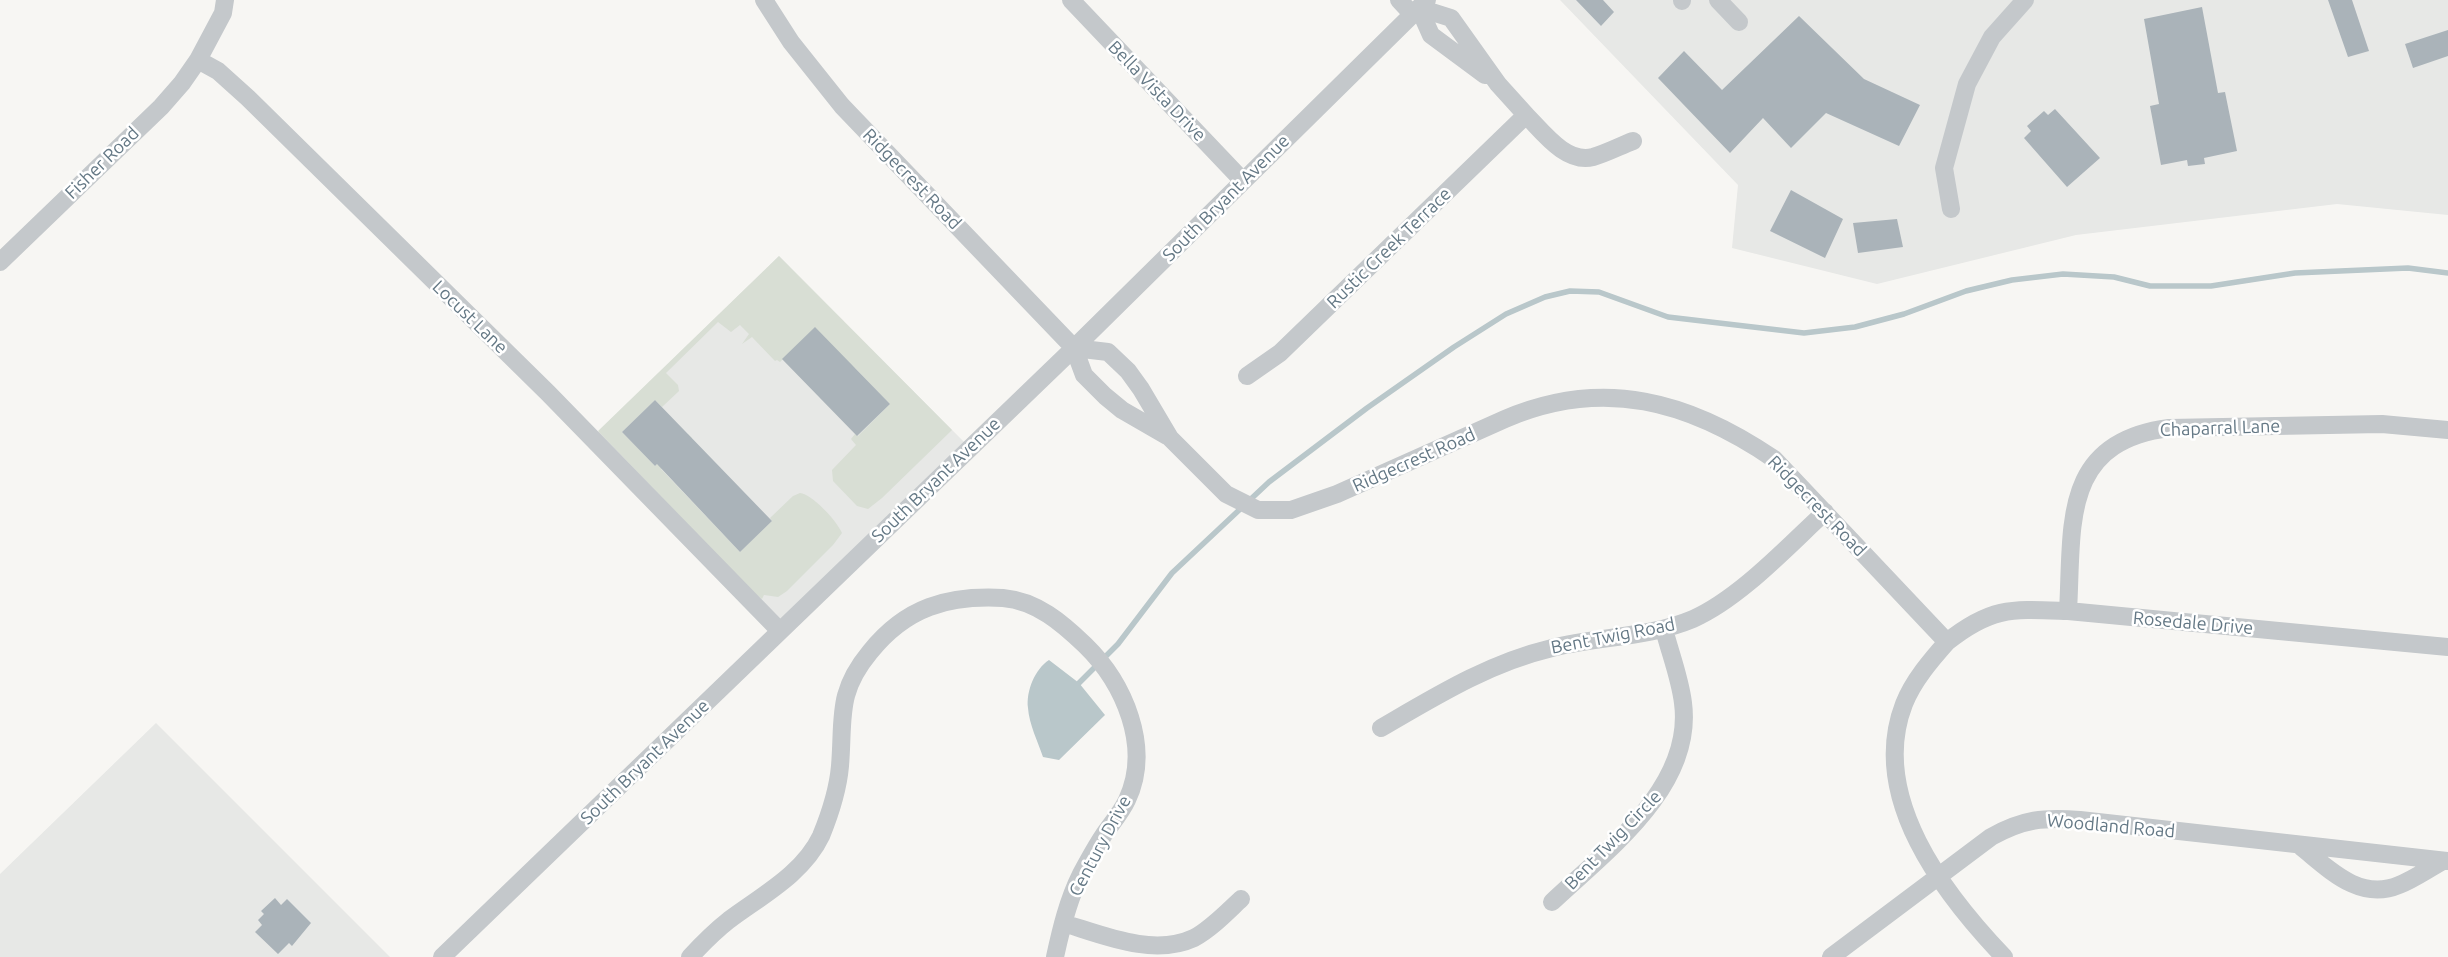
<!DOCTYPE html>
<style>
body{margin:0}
canvas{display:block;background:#f7f6f3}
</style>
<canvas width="2448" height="957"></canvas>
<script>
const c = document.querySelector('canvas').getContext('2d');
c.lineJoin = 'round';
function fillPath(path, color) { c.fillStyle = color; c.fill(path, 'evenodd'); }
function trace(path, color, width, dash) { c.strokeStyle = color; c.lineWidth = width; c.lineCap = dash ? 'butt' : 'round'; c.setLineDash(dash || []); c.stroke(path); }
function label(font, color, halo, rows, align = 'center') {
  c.font = font + ' Ubuntu,sans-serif'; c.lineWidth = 5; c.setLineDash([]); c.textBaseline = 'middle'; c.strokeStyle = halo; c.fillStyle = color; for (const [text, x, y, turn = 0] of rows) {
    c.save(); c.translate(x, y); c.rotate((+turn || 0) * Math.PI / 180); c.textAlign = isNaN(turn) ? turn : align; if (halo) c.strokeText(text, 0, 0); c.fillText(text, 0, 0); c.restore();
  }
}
const built = new Path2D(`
 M1560,0H2448V215L2337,204L2076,235L1877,284L1732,248L1738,185Z
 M779,256L970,448L780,631L592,438Z
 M156,723L390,957H0V874Z`);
const green = new Path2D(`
 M779,256L952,430L882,498L868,509L857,506L833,481L832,470L856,445L851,439L855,434L858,436L890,404L855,368L821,399L815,328L780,362L777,360L775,361L752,337L742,344L749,334L740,325L731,332L718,322L666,373L678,385L679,391L662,407L655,400L622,432L655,466L688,434L692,438L661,469L740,552L772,521L770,518L793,496L800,493C812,494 837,521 842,533L833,545L787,591L778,597L764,595L762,599L753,592L598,431Z`);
const water = new Path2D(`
 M1049,660L1079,683L1105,715L1059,760L1043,757C1038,742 1029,724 1028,708C1026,691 1035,669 1049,660Z`);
const stream = new Path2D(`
 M1079,683L1118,644L1172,573L1269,482L1367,408L1454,347L1506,314L1545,297L1570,291L1599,292L1668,317L1804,333L1855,327L1904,314L1966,291L2012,280L2063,274L2114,277L2150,286H2211L2295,273L2408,268L2448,273`);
const building = new Path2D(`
 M1576,0H1603L1614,12L1601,26Z
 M2328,0H2352L2369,51L2348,57Z
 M2202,7L2218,93L2225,92L2237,151L2204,158L2205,164L2188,166L2187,160L2161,165L2150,106L2159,104L2144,19Z
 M1799,16L1864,79L1920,105L1899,146L1826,113L1791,148L1763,118L1730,153L1658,78L1684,51L1722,90Z
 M2448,30V56L2413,68L2405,44Z
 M2055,109L2100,158L2067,187L2024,138L2031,131L2027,126L2044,111L2048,115Z
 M1791,190L1843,219L1825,258L1770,231Z
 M1897,219L1903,247L1858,253L1853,223Z
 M815,327L890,404L857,436L782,359Z
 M655,400L772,521L740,552L657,464L655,466L622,432Z
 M275,898L281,905L287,899L311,923L292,946L289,943L278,954L255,932L262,925L258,920L264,914L261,911Z`);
const minor = new Path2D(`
 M225,0L223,13L198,60L218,71L248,98L548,393L780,631
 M764,0L791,42L842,106L1074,348L1084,375L1105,396L1122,410L1167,436
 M1071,0L1243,181
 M1399,0L1412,14
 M1682,0V1
 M1718,0L1739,22
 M1419,8L1431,35L1485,75
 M1526,115C1543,132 1566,164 1593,157C1607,153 1620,146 1633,141
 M1951,209L1944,168L1967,84L1992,37L2025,0
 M0,262L161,107L182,83L198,60
 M1074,348L1108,352L1128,371L1141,389L1170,438L1226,494L1258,510H1291L1337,494L1505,419C1603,377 1689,401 1774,459L1947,642C1931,660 1913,681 1904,704C1868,797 1944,894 2004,957
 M1247,376L1280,353L1526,115L1498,84L1451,18L1419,8
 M2068,611C2073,526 2060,442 2169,428L2382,424L2448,430
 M1947,642C1992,606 2013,609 2068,611L2448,647
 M1381,728C1436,696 1489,663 1552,648C1599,636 1648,638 1693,619C1740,598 1787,547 1825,512
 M2300,846C2328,868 2359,902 2399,885C2414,879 2428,869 2443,861
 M1552,902C1606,851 1694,787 1683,703C1680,678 1670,653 1664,629
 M1063,923C1103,935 1153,957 1194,938C1211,929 1227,912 1241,899
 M442,957L1074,348L1427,0
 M690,957C702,944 715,931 729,920C761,896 803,874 821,836C830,814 838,789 840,766C844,718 836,693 870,652C906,607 948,595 1003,598C1037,601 1062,623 1085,645C1124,683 1152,747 1127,800C1121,813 1111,824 1103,836C1095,848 1088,861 1081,874C1068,900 1061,929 1055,957
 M1831,957L1991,837C2023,819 2044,817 2080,820L2448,861`);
const streetNames = [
 ["Bella Vista Drive",1157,91,46],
 ["Fisher Road",102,163,-44],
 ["Ridgecrest Road",912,179,46],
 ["South Bryant Avenue",1226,198,-45],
 ["Rustic Creek Terrace",1389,248,-44],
 ["Locust Lane",470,317,44],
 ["Chaparral Lane",2220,428,-2],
 ["Ridgecrest Road",1414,460,-24],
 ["South Bryant Avenue",936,480,-44],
 ["Ridgecrest Road",1817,506,46],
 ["Rosedale Drive",2193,623,5],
 ["Bent Twig Road",1613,636,-11],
 ["South Bryant Avenue",645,762,-44],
 ["Woodland Road",2111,826,5],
 ["Bent Twig Circle",1613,840,-46],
 ["Century Drive",1100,846,-62]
];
fillPath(built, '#e7e8e6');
fillPath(green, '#d8ded4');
fillPath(water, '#b9c7ca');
trace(stream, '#b9c7ca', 5.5);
fillPath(building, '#aab3b9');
trace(minor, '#c4c8cb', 18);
label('18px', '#647885', '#fff', streetNames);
</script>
